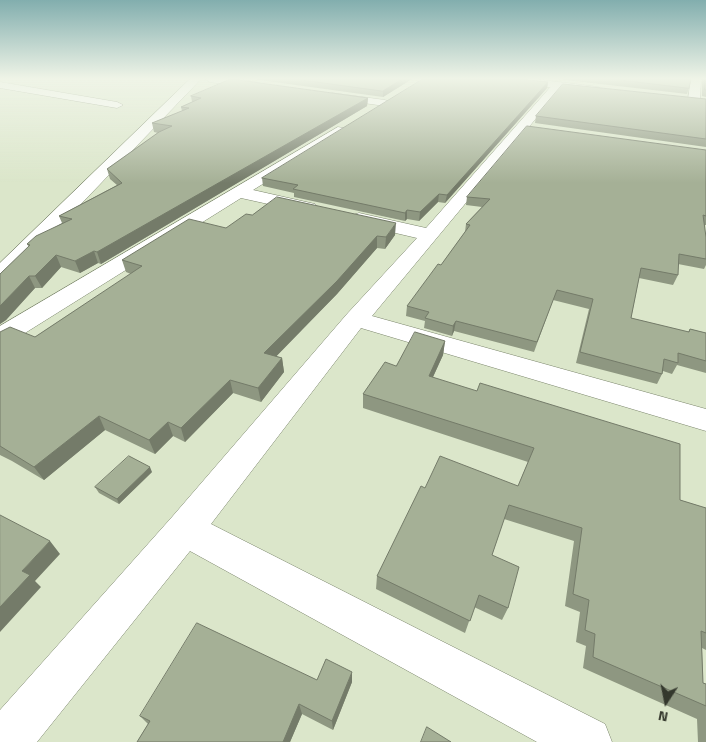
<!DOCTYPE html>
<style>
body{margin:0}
#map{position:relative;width:706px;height:742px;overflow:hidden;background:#dbe6ca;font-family:"Titillium Web",sans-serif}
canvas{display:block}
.north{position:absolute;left:641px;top:677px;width:50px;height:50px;-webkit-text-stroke:4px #dbe6ca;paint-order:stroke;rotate:191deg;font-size:14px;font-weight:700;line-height:20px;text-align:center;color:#34382d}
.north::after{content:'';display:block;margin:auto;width:18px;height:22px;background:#34382d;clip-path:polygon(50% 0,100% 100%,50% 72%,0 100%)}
</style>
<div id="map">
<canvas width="706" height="742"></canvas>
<div class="north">N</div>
</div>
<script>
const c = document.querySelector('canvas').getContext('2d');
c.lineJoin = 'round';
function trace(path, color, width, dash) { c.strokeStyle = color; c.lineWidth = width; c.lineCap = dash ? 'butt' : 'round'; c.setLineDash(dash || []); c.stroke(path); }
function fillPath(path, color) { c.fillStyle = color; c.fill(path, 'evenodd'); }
const minor = new Path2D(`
 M190,79H201L8,280L0,282V263Z
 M205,79C220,79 256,78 267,87L262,90L210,82Z
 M691,79H701L700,100L694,103L688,100Z
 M0,82L117,102L123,105L117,108L0,88Z
 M558,82L563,85L562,87L372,316L706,409V431L361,328L211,524L605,724L612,742H537L190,551L37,742H0V710L172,517L347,314L417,238L353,223L350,219L353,215L359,213L426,228L554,83Z
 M332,93L385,100L391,103L385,106L328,98L326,96Z
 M338,127L343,128L345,131L343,134L253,190L315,204L318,208L315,212L309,213L241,198L9,343L0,345V326Z`);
const tertiary = new Path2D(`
 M501,79H535L598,87L603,90L598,93L506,82Z`);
const wall = new Path2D(`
 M252,79H412L383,97Z
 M557,79H691L689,88L687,94Z
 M702,79H706V97L702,96Z
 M548,82L547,88L445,203L438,202L419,221L407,219L405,221L294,197V193L263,186L262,178Z
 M191,96L368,98L367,106L101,264L98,263L80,273L61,267L42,288H35L6,320L0,324V274L29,247L27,244L62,223L59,216L117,185L110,179L107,169L158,133L154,132L152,123L182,111L181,107L192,102Z
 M706,99V147L535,123L536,116Z
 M706,150V225H704L706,237V265L704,269L678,264V275L673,285L639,278L631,318L688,332L690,329L706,333V373L677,365L672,374L663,371L662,374L657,384L576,363L589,309L553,300L534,352L454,331L452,336L424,328L425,321L406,316L407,306L441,265L465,232L466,224L482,207L466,205L467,197Z
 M252,215L395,235L385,249L377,248L337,294L276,356L282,358L284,372L261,402L233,393L185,442L173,436L155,454L105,430L44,480L12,461L0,455V332L35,337L131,274L126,272L122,260L226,228Z
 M445,341L443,355L433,377L680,500L706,508V650L702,648L703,683L706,684V742H698L697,719L583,668L586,646L576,642L580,612L565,606L574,541L504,519L492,555L508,608L502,620L474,607L465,633L376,589L377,576L425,488L518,486L528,462L363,408V394L396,366Z
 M152,472L119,504L99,493L95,487Z
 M317,680L352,682L333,730L302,714L290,742H137L148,724L140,716Z`);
const shadedWall = new Path2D(`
 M402,79H412L383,97V91Z
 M548,82L547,88L445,203L447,195Z
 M368,98L367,106L101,264L97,252Z
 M439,194L438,202L419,221L420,212Z
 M407,210V219L405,221V213Z
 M396,223L395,235L385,249L386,237Z
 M377,236V248L337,294L266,367L264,353Z
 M94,251L98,263L80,273L75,261Z
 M56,255L61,267L42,288L35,276Z
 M29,276L35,288L6,320L0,324V306Z
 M456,321L454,331L452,336L453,326Z
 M445,341L443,355L427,390L429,376Z
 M282,358L284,372L261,402L258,388Z
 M230,380L233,393L185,442L181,428Z
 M99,416L105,430L44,480L34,467Z
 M168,422L173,436L155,454L149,440Z
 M150,467L152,472L119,504L117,499Z
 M50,541L60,554L35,581L41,587L0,632V607L22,571Z
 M352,672V682L333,730L332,721Z
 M299,704L302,714L290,742H283Z`);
const building = new Path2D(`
 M231,79L368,98L97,252L94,251L75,261L56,255L35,276H29L0,306V274L30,245L27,244L36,236L72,219L59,216L122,183L107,169L159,132L172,126L152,123L189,108L181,107L201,98L191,96Z
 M295,79H402L383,91Z
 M423,79H520L548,82L447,195L439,194L420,212L407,210L405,213L293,189L298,185L262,178Z
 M612,79H691L689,88Z
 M705,79H706V90H705Z
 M563,84L706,99V139L536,116Z
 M527,126L706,150V216L703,215L706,237V259L679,254L678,275L641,268L631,318L689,332L690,329L706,333V361L678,353V363L664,359L662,374L580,352L593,299L557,290L537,342L456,321L453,326L425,318L429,312L407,306L438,264L441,265L470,225L466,224L490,199L467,197Z
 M277,197L396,223L386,237L377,236L337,281L264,353L282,358L258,388L230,380L181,428L168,422L149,440L99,416L34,467L0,446V332L10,327L35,337L142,266L122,260L189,219L226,228L246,214L252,215Z
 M415,332L445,341L429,376L477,391L480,383L680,444V500L706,508V633L701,631L703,683L706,684V706L593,657L595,634L585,630L589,600L573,594L582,528L509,505L492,555L519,567L508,608L479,595L470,621L377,576L421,486L425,488L440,456L518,486L534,448L363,394L385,362L396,366Z
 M129,456L150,467L117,499L95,487Z
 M0,515L50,541L22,571L30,575L0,607Z
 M197,623L317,680L326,659L352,672L332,721L299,704L283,742H137L150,721L140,716Z
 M427,727L451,742H421Z`);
trace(minor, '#7b856c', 1);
trace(tertiary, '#7b856c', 1);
fillPath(minor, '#fff');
fillPath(tertiary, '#fff');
fillPath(wall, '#8e9781');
fillPath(shadedWall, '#747b69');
fillPath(building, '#a5b096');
trace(building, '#747b69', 1);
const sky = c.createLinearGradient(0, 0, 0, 183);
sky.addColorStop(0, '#82aeae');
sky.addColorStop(0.43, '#eff4e7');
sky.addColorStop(1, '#eff4e700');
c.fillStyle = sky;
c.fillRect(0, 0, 706, 183);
</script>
